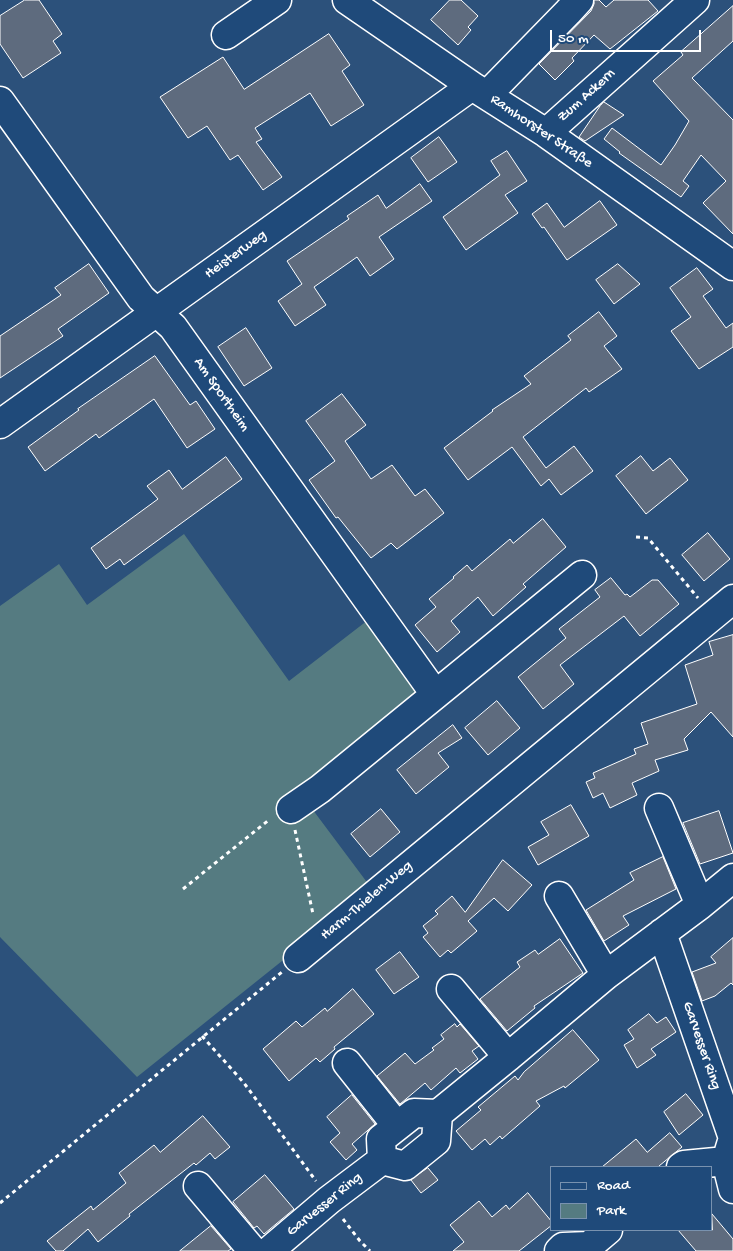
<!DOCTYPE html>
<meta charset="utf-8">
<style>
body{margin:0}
#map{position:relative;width:733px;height:1251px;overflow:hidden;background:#2c517b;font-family:"Gochi Hand",sans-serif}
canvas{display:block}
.legend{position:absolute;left:550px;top:1166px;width:162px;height:65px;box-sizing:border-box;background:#1f4a7a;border:1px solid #7992af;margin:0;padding:6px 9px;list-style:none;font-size:15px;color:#fff}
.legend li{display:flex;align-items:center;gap:10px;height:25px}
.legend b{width:25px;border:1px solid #7992af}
.scale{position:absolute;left:550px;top:30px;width:151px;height:22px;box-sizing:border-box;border:2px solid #fff;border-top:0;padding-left:6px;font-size:15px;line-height:18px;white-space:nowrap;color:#fff;-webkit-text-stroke:4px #1f4a7a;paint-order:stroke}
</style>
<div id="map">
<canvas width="733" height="1251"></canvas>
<ul class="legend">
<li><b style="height:6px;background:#1f4a7a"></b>Road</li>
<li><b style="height:14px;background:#557b81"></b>Park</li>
</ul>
<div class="scale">50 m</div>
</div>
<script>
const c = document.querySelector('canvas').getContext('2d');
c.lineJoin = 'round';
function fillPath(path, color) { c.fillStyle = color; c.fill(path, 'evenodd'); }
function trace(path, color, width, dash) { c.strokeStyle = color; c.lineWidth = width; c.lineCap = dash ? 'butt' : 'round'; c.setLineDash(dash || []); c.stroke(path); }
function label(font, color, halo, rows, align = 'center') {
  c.font = font + ' "Gochi Hand",sans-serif'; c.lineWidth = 5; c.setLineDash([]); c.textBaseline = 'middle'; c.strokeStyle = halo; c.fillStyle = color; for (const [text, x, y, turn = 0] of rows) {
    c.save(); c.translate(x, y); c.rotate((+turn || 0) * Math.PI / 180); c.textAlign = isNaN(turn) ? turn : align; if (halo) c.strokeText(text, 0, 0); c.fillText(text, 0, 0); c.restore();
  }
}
const green = new Path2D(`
 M184,534L289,681L368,620L418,693L298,790L372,889L137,1077L0,937V606L59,564L87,605Z`);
const building = new Path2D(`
 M25,0H39L62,34L53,41L61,53L23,78L0,44V16Z
 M450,0H461L478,16L468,27L471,30L458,45L431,20Z
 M594,0H599L606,7L614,0H648L658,11L610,49L594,35L572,58L574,61L555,80L539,64L591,11L594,4Z
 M733,6V41L692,78L733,120V234L703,203L726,181L701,155L683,181L689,186L681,197L619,153L620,152L604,139L612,128L661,165L675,145L689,121L653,81L683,55L681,52Z
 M329,34L350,65L342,71L364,105L331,126L310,93L255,128L262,139L256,142L282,177L263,190L238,155L230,160L207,126L188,138L160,97L223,57L244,89Z
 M604,102L624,115L585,141L579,137L600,106Z
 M439,137L457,162L428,182L411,158Z
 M507,151L527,181L505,195L518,213L466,250L443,217L500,175L491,161Z
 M420,184L432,201L379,237L394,259L370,276L357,257L314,287L326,305L295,326L278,301L302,284L287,261L349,219L347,216L378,195L386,208Z
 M600,201L617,225L567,260L544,227L542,228L532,214L547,203L564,227Z
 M89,264L109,293L58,329L63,336L0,378V336L61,295L55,288Z
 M618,264L640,284L614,304L596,280Z
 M697,268L713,289L703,296L726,328L733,323V347L699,369L671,331L691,317L670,288Z
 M599,312L617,336L604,346L622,369L589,392L586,388L523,437L546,468L574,446L593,471L561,495L549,479L541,486L512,447L468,480L444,448L493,411L492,410L531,384L524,376L571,340L568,336Z
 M246,328L272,368L244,386L218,347Z
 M155,356L190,405L196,401L215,429L187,448L154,399L99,438L96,434L45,471L28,447L79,410L78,409Z
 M342,394L366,425L345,441L371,479L392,465L415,496L425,489L444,513L397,549L391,543L371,558L338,517L336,518L309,480L335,461L306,421Z
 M641,456L653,471L670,458L688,480L646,514L616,476Z
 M226,457L242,479L124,565L120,559L106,569L91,548L158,499L147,486L169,470L182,489Z
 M543,519L566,547L523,584L526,587L493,616L478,597L451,621L460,632L437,652L415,625L436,607L429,599L454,578L453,577L467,565L472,571L510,539L513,543Z
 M708,533L730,559L704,581L682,555Z
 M611,578L625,595L627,594L630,597L652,580H658L679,604L640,636L624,616L560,665L574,684L543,709L518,677L566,638L559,629L600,597L595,590Z
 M733,635V737L711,712L684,739L688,750L655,760L659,771L632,783L637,795L610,808L603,793L593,798L586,782L595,778L593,773L636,754L634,749L648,744L641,723L697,704L685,665L713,655L709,642Z
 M497,701L520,728L488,755L465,728Z
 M453,725L462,738L438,753L449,767L416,794L397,770Z
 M571,805L589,836L538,865L528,847L549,835L541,822Z
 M381,809L400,832L370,857L351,834Z
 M719,811L733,853L700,864L683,823Z
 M663,857L676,889L623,916L629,925L604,941L586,910L634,880L630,873Z
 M503,860L532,885L508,911L494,898L468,921L477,931L451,953L448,950L440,957L423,937L428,933L423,926L438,914L435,911L452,896L465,912Z
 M733,938V985L731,983L715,996L702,1001L692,972L716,963L711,957Z
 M560,939L583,973L534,1006L535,1008L507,1031L480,999L520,967L517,962L535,950L538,954Z
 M400,952L419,977L394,994L376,970Z
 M353,989L374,1014L334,1047L335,1049L320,1062L316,1058L289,1081L263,1049L296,1021L302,1027L325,1008L327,1011Z
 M649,1014L657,1023L666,1017L676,1032L651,1049L656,1055L637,1068L624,1045L634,1039L628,1030Z
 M455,1024L457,1027L460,1024L479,1046L472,1051L478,1059L460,1073L456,1068L431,1090L425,1083L400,1104L377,1076L405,1053L415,1064L434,1050L432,1048L444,1039L441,1035Z
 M573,1030L599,1060L565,1088L564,1086L536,1101L540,1106L502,1139L500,1136L490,1145L485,1139L472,1150L456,1131L481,1110L478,1107L515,1076L518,1080L524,1072Z
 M686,1094L703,1115L679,1135L664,1112Z
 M352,1095L375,1124L352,1144L357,1150L346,1160L330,1142L340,1133L327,1117Z
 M203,1116L230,1147L215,1159L210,1153L196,1165L194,1163L129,1214L130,1216L98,1242L88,1229L63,1251H56L47,1241L91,1206L93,1210L126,1183L119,1173L154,1145L160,1152Z
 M670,1133L682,1147L659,1166L660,1167H602L636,1139L647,1152Z
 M428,1168L438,1180L421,1193L411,1180Z
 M265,1175L294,1209L264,1234L257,1226L254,1228L233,1202Z
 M528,1193L552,1222V1225L519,1251H453L464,1242L450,1225L479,1201L492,1217L506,1205L509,1209Z
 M712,1214L733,1239V1251H696L678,1230H712Z
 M211,1226L231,1249L228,1251H180Z`);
const path = new Path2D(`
 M636,537L648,538L698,598
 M295,830L313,914
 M183,889L270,819
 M202,1036L244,1083L316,1181
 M0,1203L282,972
 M343,1219L360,1241L370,1251`);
const minor = new Path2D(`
 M347,0L472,86L546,133L733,266
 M226,35L277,0
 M487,95L568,12L579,0
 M0,101L141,298L173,327L435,694
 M546,133L695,0
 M0,424L472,86
 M659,808L700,905
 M291,809L320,789L582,575
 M559,896L606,975
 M662,933L733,1138L726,1161L733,1189
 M298,958L733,599
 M451,989L508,1057
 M347,1063L397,1126
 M382,1160L405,1166L436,1141L438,1114
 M681,1167L684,1165L726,1161
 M198,1186L253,1251
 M269,1251L329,1200L382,1160L381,1139L414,1113L438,1114L508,1057L606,975L700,905L733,878
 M559,1251L563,1247L589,1246L608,1230`);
const streetNames = [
 ["Zum Ackern",587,96,-42],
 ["Ramhorster Straße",541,132,34],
 ["Heisterweg",236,255,-36],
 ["Am Sportheim",221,395,55],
 ["Harm-Thielen-Weg",367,901,-40],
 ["Garvesser Ring",701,1046,71],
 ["Garvesser Ring",325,1205,-39]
];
fillPath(green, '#557b81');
fillPath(building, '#5e6b7e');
trace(building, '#fff', 1);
trace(minor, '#fff', 31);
trace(path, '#fff', 3, [4, 4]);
trace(minor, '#1f4a7a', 28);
label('15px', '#fff', '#1f4a7a', streetNames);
</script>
